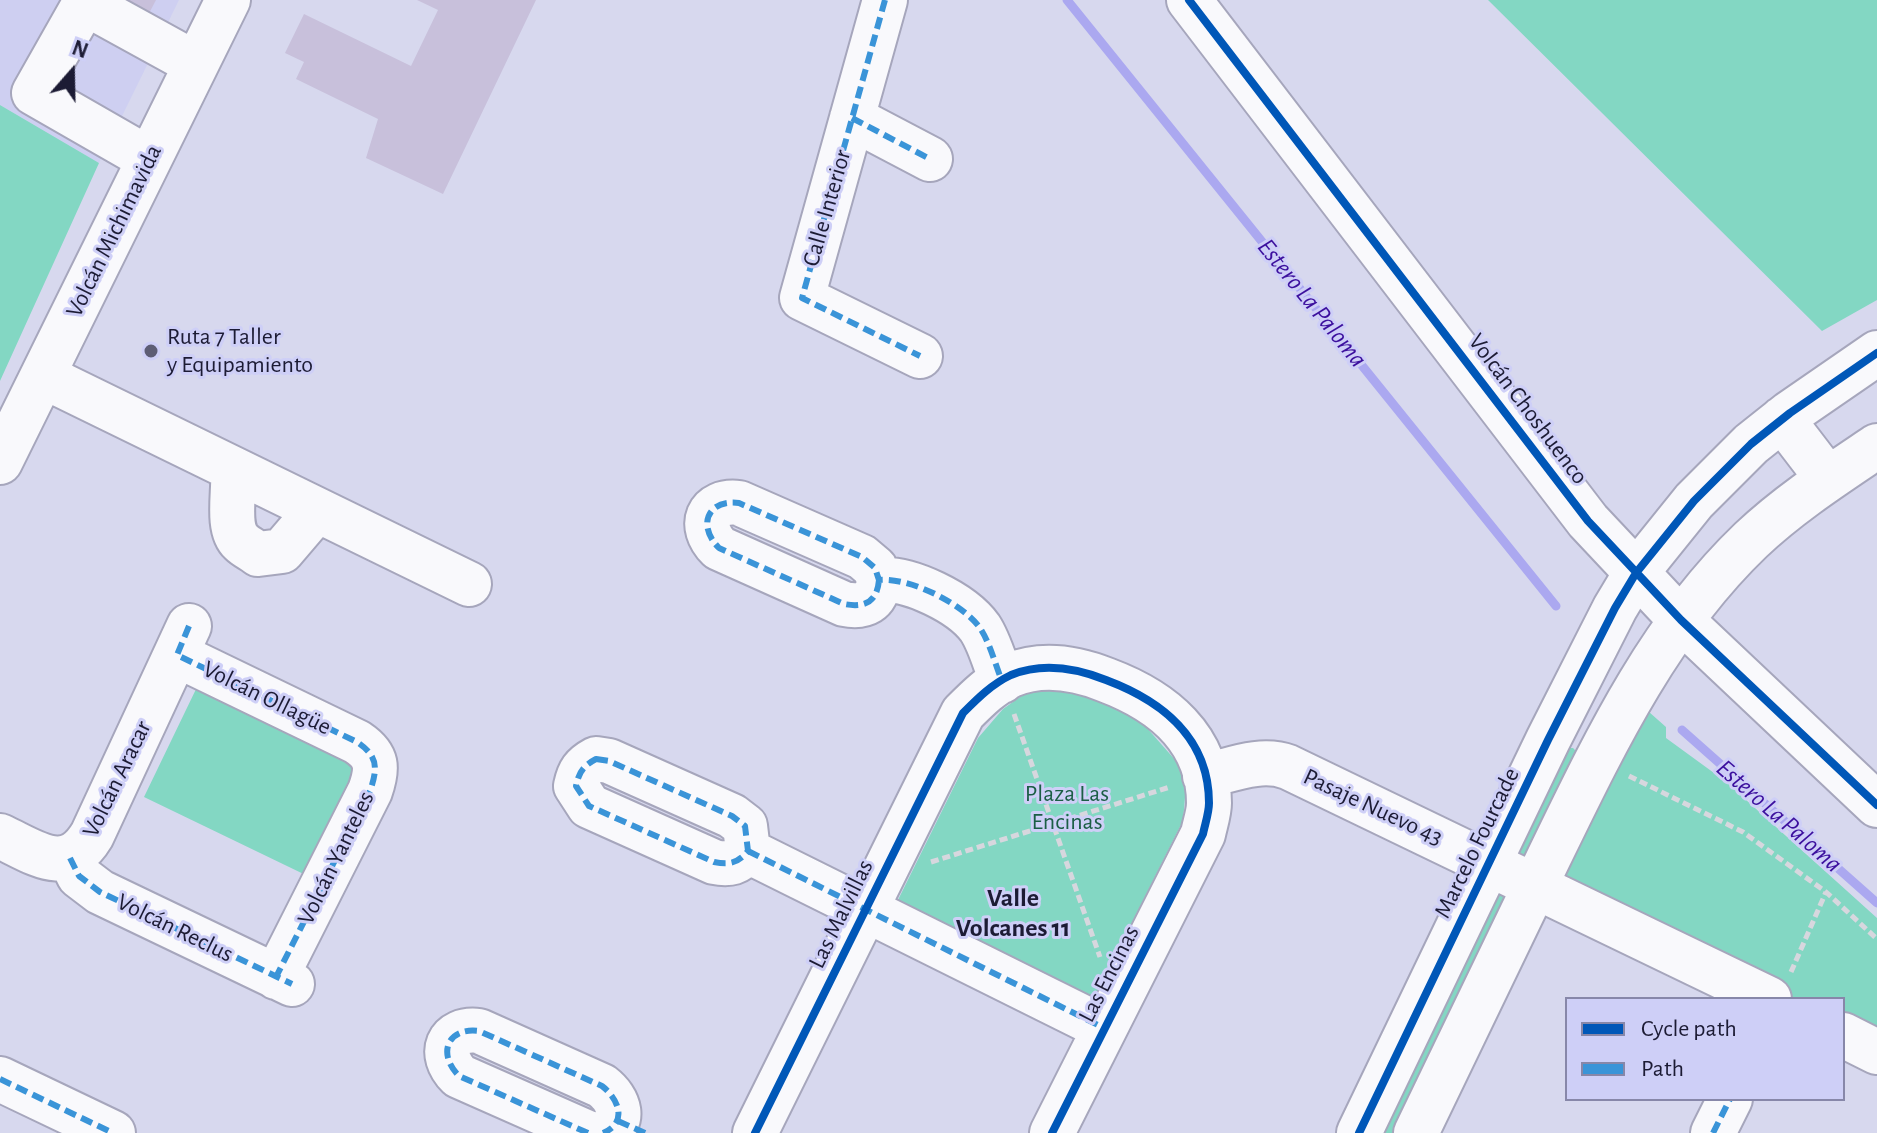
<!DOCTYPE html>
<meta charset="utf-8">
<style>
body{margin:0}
#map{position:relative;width:1877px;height:1133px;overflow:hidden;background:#d7d8ee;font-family:"Alegreya Sans",sans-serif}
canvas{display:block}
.legend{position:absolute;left:1565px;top:997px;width:280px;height:104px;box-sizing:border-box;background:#cecff7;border:2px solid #8787a9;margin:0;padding:10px 14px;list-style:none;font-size:24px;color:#1c1b34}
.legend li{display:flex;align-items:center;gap:16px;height:40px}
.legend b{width:40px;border:2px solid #8787a9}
.north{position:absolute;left:32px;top:32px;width:80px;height:80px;-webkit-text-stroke:6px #cecff7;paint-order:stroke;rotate:20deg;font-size:22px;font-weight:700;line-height:32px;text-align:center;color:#1c1b34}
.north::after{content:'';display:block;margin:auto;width:28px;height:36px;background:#1c1b34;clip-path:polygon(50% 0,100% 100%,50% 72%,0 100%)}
</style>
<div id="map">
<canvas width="1877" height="1133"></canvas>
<ul class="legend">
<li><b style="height:10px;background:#0057b8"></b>Cycle path</li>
<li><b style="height:10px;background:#3a94d8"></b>Path</li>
</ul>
<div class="north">N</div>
</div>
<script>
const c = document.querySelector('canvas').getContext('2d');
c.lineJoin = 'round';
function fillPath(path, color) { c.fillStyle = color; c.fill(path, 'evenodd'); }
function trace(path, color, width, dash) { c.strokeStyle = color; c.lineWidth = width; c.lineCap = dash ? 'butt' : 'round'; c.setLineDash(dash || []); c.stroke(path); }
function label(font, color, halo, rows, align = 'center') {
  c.font = font + ' "Alegreya Sans",sans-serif'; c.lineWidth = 6; c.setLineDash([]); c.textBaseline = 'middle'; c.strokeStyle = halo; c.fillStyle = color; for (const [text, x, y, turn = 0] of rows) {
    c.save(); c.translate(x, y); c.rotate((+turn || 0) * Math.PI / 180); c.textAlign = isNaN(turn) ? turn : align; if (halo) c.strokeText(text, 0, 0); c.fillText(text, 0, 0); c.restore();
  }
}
const built = new Path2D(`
 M0,0H179L99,163L0,105Z`);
const green = new Path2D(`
 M1488,0H1877V300L1822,331Z
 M0,105L99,163L0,381Z
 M198,685L370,769L316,880L144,797Z
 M1058,688L1098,698L1139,719L1177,762L1186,786L1183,821L1091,1004L895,906L978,738L1003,709L1027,692Z
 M1640,704L1666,727V738L1725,781L1877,918V1039L1843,1022V999H1795L1565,887L1559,866Z
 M1565,748H1573L1579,754L1530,856L1518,853Z
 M1493,892L1509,893L1399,1133H1377Z`);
const stream = new Path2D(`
 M1067,0L1556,606
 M1682,730L1877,903`);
const building = new Path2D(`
 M104,0H156L146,19Z
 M417,0H536L443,194L366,158L378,119L296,79L304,62L285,53L304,14L411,66L438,10Z`);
const path = new Path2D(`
 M1014,714L1100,957
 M1629,776L1743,832L1826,892L1877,939
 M931,862L1170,787
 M1791,972L1826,892`);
const minor = new Path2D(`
 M885,0L802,298L920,356
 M1189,0L1588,521L1681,620L1877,805
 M852,118L930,159
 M149,159L34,93L85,3L196,64
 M43,376L469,584
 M1782,419L1828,479
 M0,462L228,0
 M233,470C235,490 226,528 241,542C246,547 253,550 258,554L282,551L317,510
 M879,580C877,602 865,608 844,604L719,548C697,526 707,499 739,503L862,557L875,568L879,580C909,577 962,603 980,628C990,643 995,664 1002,681
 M177,655L357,742C378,756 378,768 370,791L276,977
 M596,759L609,761L732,816L745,826L748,851C738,863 730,865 714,862L589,806L576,786C579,772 583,766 596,759Z
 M1205,776C1231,770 1261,757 1288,767L1769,999
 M0,836C35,852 66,878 92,835L189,626
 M748,851L1104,1028
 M70,858L79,876L100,892L292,984
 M1843,1035L1877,1052
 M0,1079L113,1133
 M588,1133L459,1076C437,1054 447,1027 479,1031L602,1086C619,1099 628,1123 603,1133
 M755,1133L963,713C978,698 992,684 1011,675C1043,662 1076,668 1106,680C1162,701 1209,738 1209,803C1209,813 1205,824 1203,834L1052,1133
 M1359,1133L1548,740L1615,608L1636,573L1694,501L1751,444L1790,413L1877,353
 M1416,1133C1461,1040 1505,947 1550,855C1605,742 1659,628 1751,540C1789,504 1834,475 1877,446
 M1713,1133L1730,1099`);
const quiet = new Path2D(`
 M885,0L802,298L920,356
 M852,118L930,159
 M879,580C877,602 865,608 844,604L719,548C697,526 707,499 739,503L862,557L875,568L879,580C909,577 962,603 980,628C990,643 995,664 1002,681
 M189,626L177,655L357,742C378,756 378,768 370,791L276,977
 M596,759L609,761L732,816L745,826L748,851C738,863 730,865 714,862L589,806L576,786C579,772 583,766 596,759Z
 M748,851L1104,1028
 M70,858L79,876L100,892L292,984
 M0,1079L113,1133
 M618,1121L645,1133
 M588,1133L459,1076C437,1054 447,1027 479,1031L602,1086C619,1099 628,1123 603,1133
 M1713,1133L1730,1099`);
const cycleway = new Path2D(`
 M1189,0L1588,521L1681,620L1877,805
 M755,1133L963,713C978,698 992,684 1011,675C1043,662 1076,668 1106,680C1162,701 1209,738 1209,803C1209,813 1205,824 1203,834L1052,1133
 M1359,1133L1548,740L1615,608L1636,573L1694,501L1751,444L1790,413L1877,353`);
const markers = [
 [151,351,8,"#5d5d75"]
];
const streetNames = [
 ["Calle Interior",827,208,-74],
 ["Volcán Michimavida",114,231,-64],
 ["Volcán Choshuenco",1528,409,53],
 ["Volcán Ollagüe",267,698,26],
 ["Volcán Aracar",117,779,-64],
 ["Pasaje Nuevo 43",1373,807,25],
 ["Marcelo Fourcade",1477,843,-64],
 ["Volcán Yanteles",336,858,-64],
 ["Las Malvillas",841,914,-64],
 ["Volcán Reclus",175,928,26],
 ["Las Encinas",1109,974,-63]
];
const poiNames = [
 ["Ruta 7 Taller",167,337],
 ["y Equipamiento",167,365]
];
const parkNames = [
 ["Plaza Las",1067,794],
 ["Encinas",1067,822]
];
const waterNames = [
 ["Estero La Paloma",1312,303,51],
 ["Estero La Paloma",1779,816,41]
];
const neighbourhoodNames = [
 ["Valle",1013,898],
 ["Volcanes 11",1013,928]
];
fillPath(built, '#cecff1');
fillPath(green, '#83d7c3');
trace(stream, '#aba8f0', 9);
fillPath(building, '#c8c0db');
trace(minor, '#a6a6bc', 48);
trace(path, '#d7d7de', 5, [8, 4]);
trace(minor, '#f9f9fc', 44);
trace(quiet, '#3a94d8', 6, [12, 6]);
trace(cycleway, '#0057b8', 8);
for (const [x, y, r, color] of markers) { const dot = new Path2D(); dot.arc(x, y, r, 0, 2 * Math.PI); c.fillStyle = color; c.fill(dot); trace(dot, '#cecff7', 3); }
label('24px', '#1c1b34', '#cecff7', streetNames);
label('24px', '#1c1b34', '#cecff7', poiNames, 'left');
label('24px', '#1b5e45', '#cecff7', parkNames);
label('italic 26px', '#3c109e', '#cecff7', waterNames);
label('bold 26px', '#1c1b34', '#cecff7', neighbourhoodNames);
</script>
